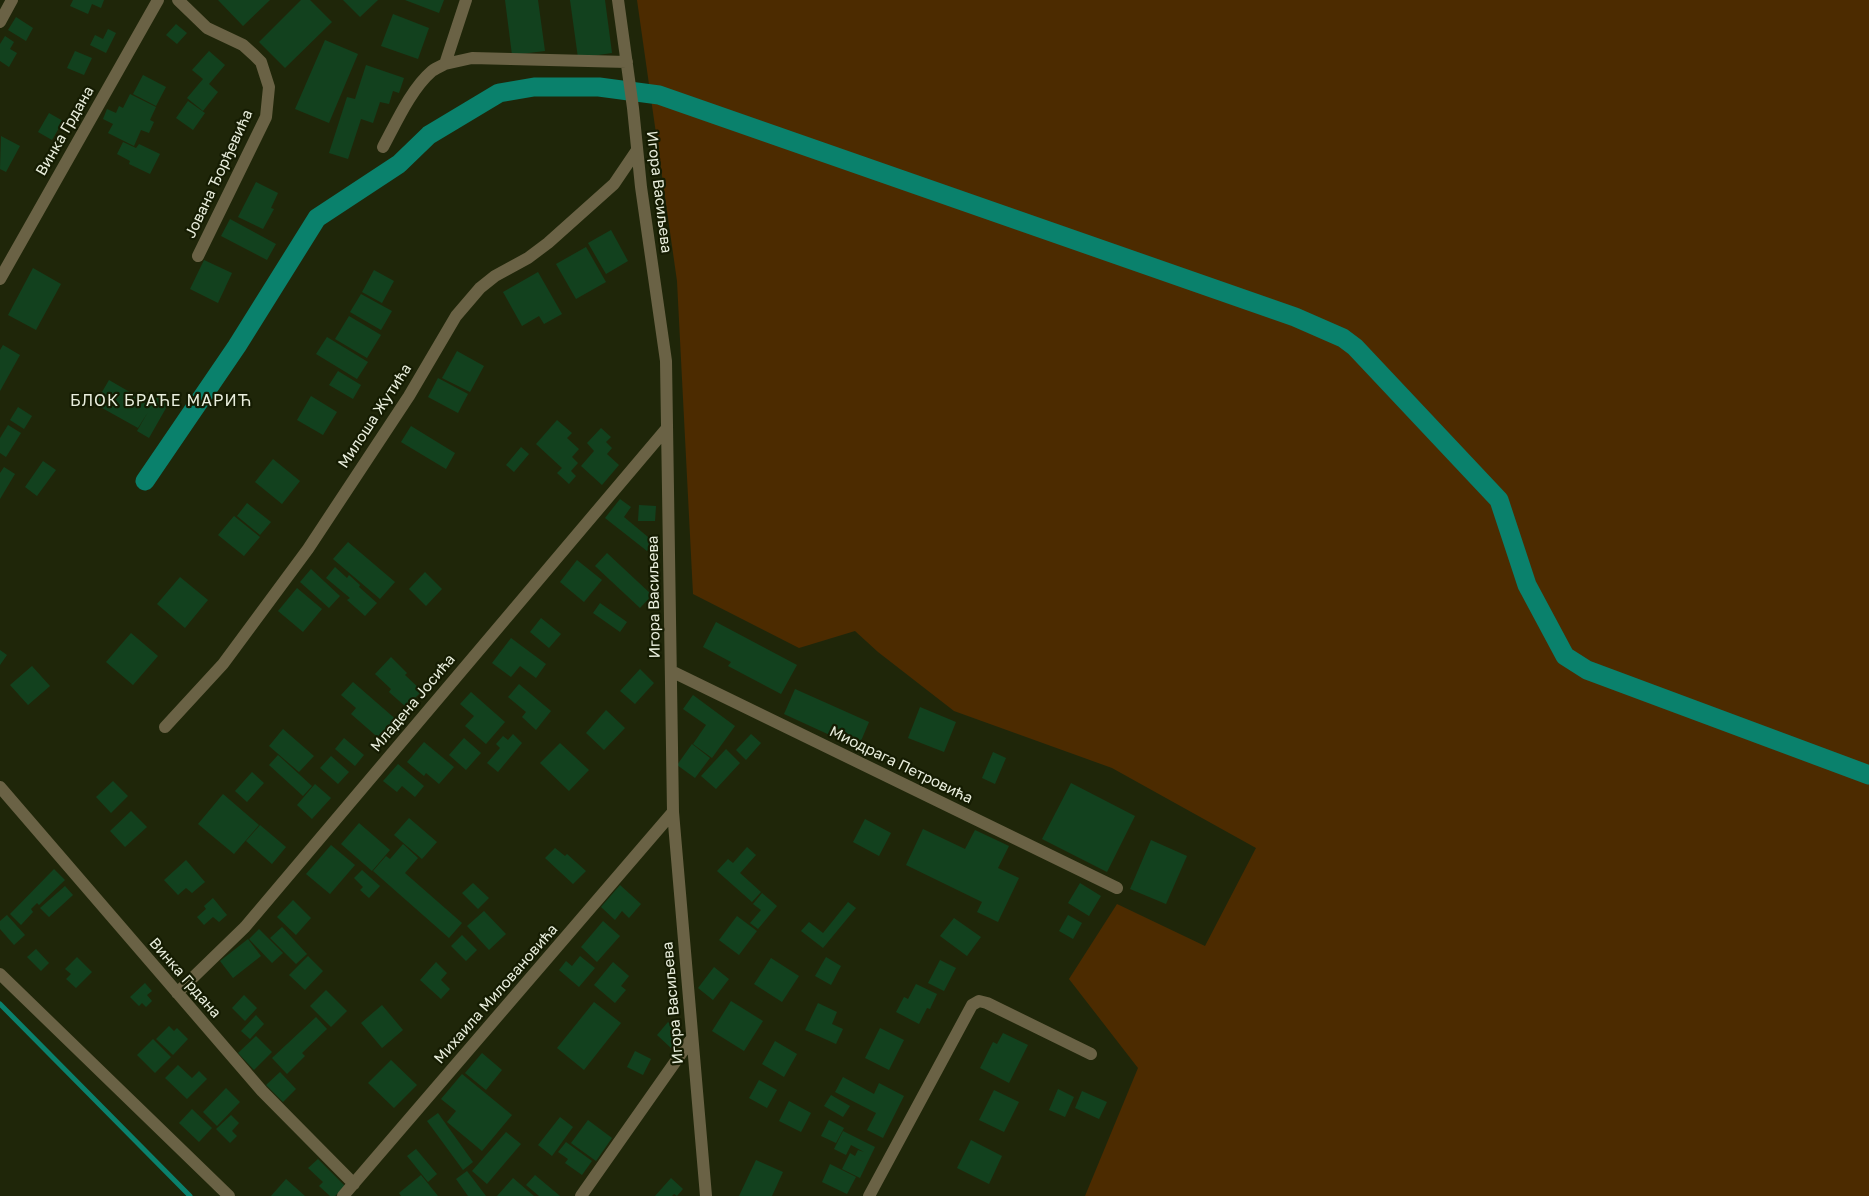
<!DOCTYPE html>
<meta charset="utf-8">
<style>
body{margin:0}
canvas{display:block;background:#1f2609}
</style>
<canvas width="1869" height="1196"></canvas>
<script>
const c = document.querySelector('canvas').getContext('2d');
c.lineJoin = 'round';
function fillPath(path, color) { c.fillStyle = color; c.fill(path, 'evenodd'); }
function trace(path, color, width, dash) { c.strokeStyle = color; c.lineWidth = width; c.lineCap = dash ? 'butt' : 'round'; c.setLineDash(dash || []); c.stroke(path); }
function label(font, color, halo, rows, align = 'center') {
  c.font = font + ' "Golos Text",sans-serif'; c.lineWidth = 4.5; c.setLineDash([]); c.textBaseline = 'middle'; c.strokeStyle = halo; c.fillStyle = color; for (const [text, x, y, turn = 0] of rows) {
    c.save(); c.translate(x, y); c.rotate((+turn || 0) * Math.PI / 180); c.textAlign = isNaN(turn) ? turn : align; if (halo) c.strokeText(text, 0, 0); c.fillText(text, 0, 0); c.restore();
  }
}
const green = new Path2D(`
 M637,0H1869V1196H1085L1138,1068L1069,979L1117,904L1205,946L1256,848L1112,768L954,711L878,652L855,631L799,648L693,594L677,281Z`);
const stream = new Path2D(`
 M0,1004L190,1196`);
const canal = new Path2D(`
 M145,481L237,346L317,218L399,164L429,135L499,93L534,87H599L659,95L1295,317L1343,338L1355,347L1499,500L1527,585L1565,656L1587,670L1869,775`);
const building = new Path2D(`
 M73,0H104L101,8L92,4L88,14L70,6Z
 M218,0H270L243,26Z
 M301,0H310L332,22L285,68L259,42Z
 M343,0H378L360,17Z
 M405,0H444L439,13Z
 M505,0H538L545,51L512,55Z
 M570,0H605L612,53L578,58Z
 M393,14L429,28L418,59L381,46Z
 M16,17L33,28L26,41L8,30Z
 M176,24L187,33L177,44L166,35Z
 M108,29L116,33L106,53L90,45L95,35L103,39Z
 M5,36L14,42L10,49L17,53L9,67L0,61V44Z
 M325,40L358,54L329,123L295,109Z
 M75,51L92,58L84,75L67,68Z
 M209,51L225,65L209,84L218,92L203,111L187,98L203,79L192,70Z
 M366,65L404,78L399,93L393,91L389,104L380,102L373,123L361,119L348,159L329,153L347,97L355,99Z
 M143,75L166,87L156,106L133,94Z
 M130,94L156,107L150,120L154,122L149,133L141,130L134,146L108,133L113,124L103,119L107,109L116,113L119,106L123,108Z
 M188,101L205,113L193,130L176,118Z
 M49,113L63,121L52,140L38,132Z
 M1,136L20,146L6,172L0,169Z
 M123,142L136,148L139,144L160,154L150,174L129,164L130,161L117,154Z
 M256,182L278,193L271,208L274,209L263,229L238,217Z
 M230,219L276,244L267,260L221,236Z
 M611,230L628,261L606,274L588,243Z
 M586,247L606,282L576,299L556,264Z
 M204,260L232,273L218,303L190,289Z
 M33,268L61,284L36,330L8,315Z
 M374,270L394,281L382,303L362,292Z
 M538,272L562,314L544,324L539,316L522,326L503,292Z
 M361,294L392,311L381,330L350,312Z
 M349,316L381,335L367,358L335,339Z
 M327,337L368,362L357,379L316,354Z
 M3,345L20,355L0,391V350Z
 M457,351L484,366L470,392L442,378Z
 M338,371L361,385L353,399L329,385Z
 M438,378L468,394L458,413L428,397Z
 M109,380L140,398L142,395L154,402L158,394L170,401L149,438L137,431L148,412L138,428L95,404Z
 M311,396L337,412L323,435L297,420Z
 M18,407L32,416L24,429L10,420Z
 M557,420L572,433L567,438L579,449L572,457L578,463L571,471L576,476L569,484L557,473L562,468L536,444Z
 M8,425L21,433L6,457L0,453V438Z
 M411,426L455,453L446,469L401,442Z
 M601,428L611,437L606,442L612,448L607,454L619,465L602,485L581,466L594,451L587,443Z
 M521,447L529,454L514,472L506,465Z
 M273,459L300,481L282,504L255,482Z
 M43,461L56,470L37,496L25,487Z
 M4,467L15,474L0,499V473Z
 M620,499L631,507L624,517L654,542L647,551L605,518Z
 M247,503L271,522L260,535L237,516Z
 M639,505L656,506L655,521H638Z
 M234,516L260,537L244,556L218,535Z
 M348,542L395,582L380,599L333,559Z
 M607,553L652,595L640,608L595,566Z
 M577,560L602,580L584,602L560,582Z
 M335,567L347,578L349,575L360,585L359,587L377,603L365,616L347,600L350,598L326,578Z
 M311,569L340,596L329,608L300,582Z
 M425,572L442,589L426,606L409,589Z
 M180,577L208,600L185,628L157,604Z
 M297,588L322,609L303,632L278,611Z
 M600,603L627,622L620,632L593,613Z
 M541,618L561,634L549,648L530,632Z
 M716,622L797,665L781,694L728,666L731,662L703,647Z
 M131,633L158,656L133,685L106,662Z
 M511,638L546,664L536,678L520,666L511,677L492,663Z
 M0,650L7,655L0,665Z
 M391,657L407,673L405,675L422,691L406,707L389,692L391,689L375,674Z
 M32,666L50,686L28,705L10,685Z
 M640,669L654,683L635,704L620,691Z
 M353,682L399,722L382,741L351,714L356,708L341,695Z
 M519,684L551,711L536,730L522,717L526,712L508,697Z
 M795,689L869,722L858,748L784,714Z
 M471,692L505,722L486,744L465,726L474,716L460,704Z
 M693,695L735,726L712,758L693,744L706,725L683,709Z
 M920,707L956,722L944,752L908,738Z
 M606,710L625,728L604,750L586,733Z
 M283,729L314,756L299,772L269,746Z
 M513,734L522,743L498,772L487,763L500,748L496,744L503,736L508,740Z
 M751,734L761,743L746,760L736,750Z
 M344,738L364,755L355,766L335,749Z
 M464,738L481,753L466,770L449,755Z
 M424,742L454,767L439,784L426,773L424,776L407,762Z
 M560,743L589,770L569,791L540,763Z
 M692,744L710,758L695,778L677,765Z
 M726,749L740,763L716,789L701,776Z
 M993,752L1006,758L995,784L982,778Z
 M278,755L312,786L303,796L269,765Z
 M331,756L349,772L338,784L320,768Z
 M398,764L424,786L415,797L402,786L397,792L383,781Z
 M252,772L264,783L247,802L235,791Z
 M113,781L128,796L111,813L96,797Z
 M1071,783L1135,816L1107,872L1042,839Z
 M315,784L331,798L312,819L297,805Z
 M223,794L259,825L234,854L198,824Z
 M131,811L147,827L125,847L110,831Z
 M409,818L437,842L422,859L394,835Z
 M865,819L891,833L879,856L853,842Z
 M359,823L390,850L372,871L341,844Z
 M260,825L286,847L272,864L246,841Z
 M923,829L965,849L975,830L1009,846L998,868L1019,878L998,922L977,912L982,902L906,865Z
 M1151,840L1187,856L1166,904L1130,889Z
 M403,844L418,858L405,873L462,923L449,938L373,871L386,856L390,859Z
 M331,845L355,865L330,894L306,874Z
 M747,847L756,855L740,873L761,892L752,902L717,871L728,859L733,863Z
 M555,848L565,856L567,854L586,871L573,884L545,858Z
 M186,860L205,882L192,893L186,888L178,895L164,880Z
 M54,869L65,880L39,905L37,903L31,909L33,912L21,925L10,914Z
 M362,870L380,886L369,898L360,890L363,887L354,878Z
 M473,883L489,898L478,909L462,893Z
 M1080,883L1101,896L1089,916L1068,903Z
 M620,885L641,904L629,918L622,911L615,920L601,907Z
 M65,886L73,895L49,917L40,908Z
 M762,893L777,906L758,929L750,923L761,910L753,904Z
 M213,898L227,915L219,922L213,917L204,925L197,917L206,909L204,906Z
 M293,900L311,918L296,935L277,917Z
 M848,902L856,908L823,948L801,931L809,922L823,933Z
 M484,911L506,934L489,950L467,926Z
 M7,915L25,935L14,945L0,929V921Z
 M1068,915L1082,923L1073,939L1059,931Z
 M737,916L757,931L739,955L719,940Z
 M954,918L981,937L967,956L940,936Z
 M603,921L620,936L597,962L581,947Z
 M282,927L307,954L296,964L270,938Z
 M259,929L283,953L272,963L249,939Z
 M462,935L477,950L466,961L451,946Z
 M248,939L261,956L233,978L220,961Z
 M36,949L49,963L41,971L27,957Z
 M308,956L323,971L305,990L289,975Z
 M580,956L595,968L579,987L559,970L566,961L572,966Z
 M77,957L92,972L76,988L66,979L71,974L65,969Z
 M826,957L841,966L831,985L815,976Z
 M771,958L799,976L782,1002L754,984Z
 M940,960L956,968L944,991L928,983Z
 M436,962L447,973L441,980L450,989L441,999L420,980Z
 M613,962L629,976L621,986L626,990L615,1003L594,985Z
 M714,967L729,979L713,1000L698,988Z
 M145,983L152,991L147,995L152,1001L146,1007L142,1003L139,1006L130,997Z
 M916,984L937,994L930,1009L927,1008L919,1024L896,1012L904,997L908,999Z
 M326,990L347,1011L331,1027L310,1006Z
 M244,995L257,1008L245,1021L232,1008Z
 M731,1001L763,1021L744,1051L712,1031Z
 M594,1002L621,1023L584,1070L557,1048Z
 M818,1003L837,1012L832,1024L843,1029L836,1044L805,1030Z
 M382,1005L403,1030L382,1048L361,1023Z
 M256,1015L264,1024L250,1039L241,1031Z
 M316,1017L327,1029L302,1053L305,1056L287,1074L272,1058Z
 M668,1022L682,1035L671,1048L657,1035Z
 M169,1026L174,1031L177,1028L188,1039L173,1055L156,1039Z
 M880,1028L904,1040L889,1070L865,1058Z
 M1003,1033L1028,1045L1009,1083L980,1068L993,1042L997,1044Z
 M256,1036L272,1052L254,1070L238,1053Z
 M153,1039L171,1057L155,1073L137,1055Z
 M775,1041L797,1054L784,1077L762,1064Z
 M635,1051L651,1059L643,1075L627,1067Z
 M482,1053L502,1070L486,1090L465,1073Z
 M391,1060L417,1085L394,1108L368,1083Z
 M178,1065L192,1078L199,1071L207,1079L187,1099L165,1078Z
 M280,1072L296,1089L283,1102L266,1085Z
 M462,1074L512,1115L482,1151L447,1122L456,1111L441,1099Z
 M843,1077L874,1094L879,1083L904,1096L883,1138L867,1130L876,1113L835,1092Z
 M759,1080L777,1090L767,1108L749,1098Z
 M226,1088L240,1102L217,1126L203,1112Z
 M1058,1089L1074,1097L1065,1117L1049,1110Z
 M994,1090L1019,1102L1004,1132L979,1120Z
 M1082,1091L1107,1102L1099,1119L1075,1108Z
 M831,1095L850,1106L843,1117L824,1106Z
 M789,1101L811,1113L801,1132L779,1121Z
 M192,1109L212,1128L199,1142L179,1123Z
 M438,1113L473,1162L463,1170L427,1121Z
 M231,1115L239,1123L232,1131L237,1136L230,1143L216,1129Z
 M560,1117L573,1127L552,1156L538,1145Z
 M588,1120L612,1138L596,1161L571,1143Z
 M829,1120L844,1128L836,1143L821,1136Z
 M843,1131L875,1147L860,1178L842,1169L850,1153L855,1156L858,1150L864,1152L851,1145L846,1155L834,1149Z
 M506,1132L521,1144L487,1184L472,1171Z
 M971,1140L1002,1156L989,1184L957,1168Z
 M566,1142L592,1161L582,1175L565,1163L568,1159L558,1152Z
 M416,1149L437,1174L428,1182L407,1156Z
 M318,1159L345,1186L335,1196H330L319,1186L323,1182L308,1168Z
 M756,1160L783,1172L772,1196H739Z
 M830,1164L856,1177L847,1194L822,1182Z
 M467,1171L486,1196H468L456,1179Z
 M421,1175L438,1196H401L399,1193Z
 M535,1175L560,1196H539L526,1185Z
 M513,1178L534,1196H497Z
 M671,1178L683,1189L677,1196L674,1194L672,1196H655Z
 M286,1179L305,1196H271Z`);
const minor = new Path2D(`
 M178,0L207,28L243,45L254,55L261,62L269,87L266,117L198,256
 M618,0L633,108L641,187L666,361L673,812L706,1196
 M0,22L12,0
 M445,64L472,58L627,62
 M383,147C396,123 411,89 432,71C436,68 441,66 445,64L466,0
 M0,279L158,0
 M671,671L1117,888
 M165,727L223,664L308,549L409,396L456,316L480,288L495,276L528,258L548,243L614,184L637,150
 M0,787L262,1091L354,1184
 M0,974L229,1196
 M177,993L245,927L667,428
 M343,1196L673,812
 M581,1196L692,1038
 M869,1196L972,1005L979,1001L987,1003L1091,1054`);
const streetNames = [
 ["Винка Грдана",65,131,-60],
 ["Јована Ђорђевића",219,174,-65],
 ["Игора Васиљева",659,192,83],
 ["Милоша Жутића",375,416,-57],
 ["Игора Васиљева",654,597,-91],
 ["Младена Јосића",413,703,-50],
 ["Миодрага Петровића",901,765,26],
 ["Винка Грдана",185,978,49],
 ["Михаила Миловановића",496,994,-49],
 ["Игора Васиљева",673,1003,-95]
];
const neighbourhoodNames = [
 ["БЛОК БРАЋЕ МАРИЋ",161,401]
];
fillPath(green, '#4c2b00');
trace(stream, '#0a816c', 5);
trace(canal, '#0a816c', 19);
fillPath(building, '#12411e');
trace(minor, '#6a6245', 12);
label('15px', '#e9eedd', '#151c02', streetNames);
c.letterSpacing = '1px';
label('16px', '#e9eedd', '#151c02', neighbourhoodNames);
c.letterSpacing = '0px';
</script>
